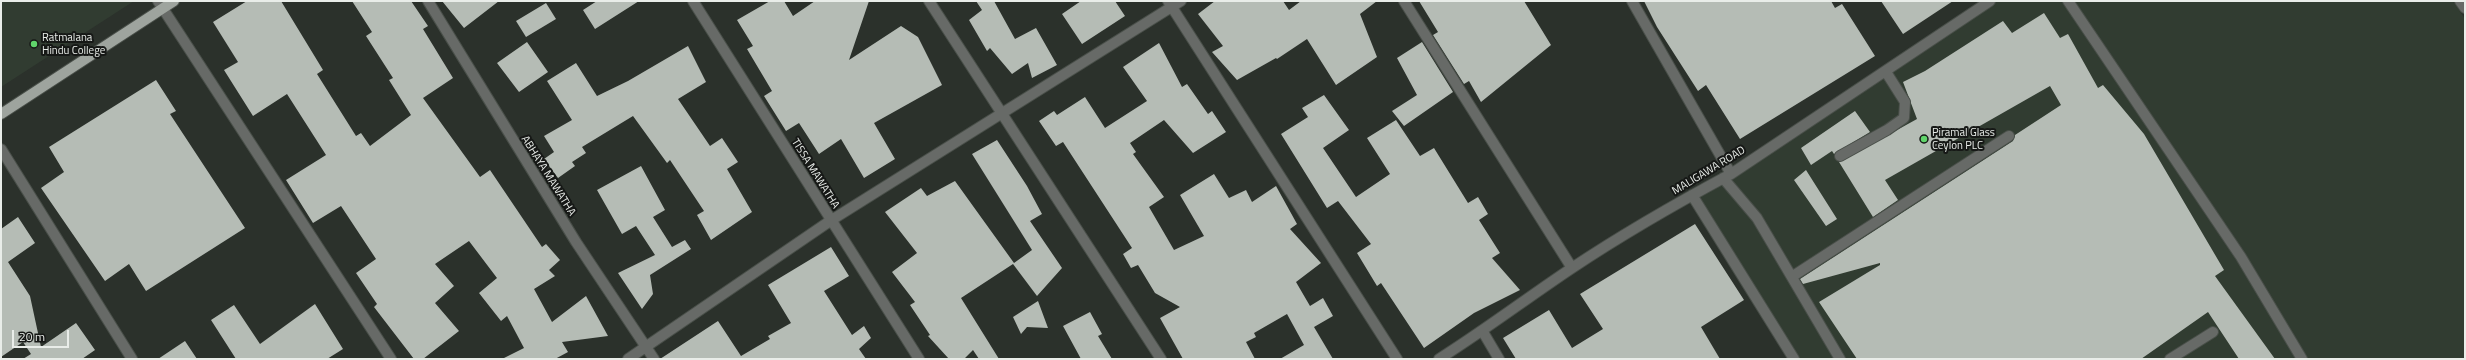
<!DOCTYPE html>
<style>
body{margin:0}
#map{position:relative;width:2466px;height:360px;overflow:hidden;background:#2b312b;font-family:"Titillium Web",sans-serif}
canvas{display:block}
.frame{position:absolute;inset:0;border:2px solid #e9ede9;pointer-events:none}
.scale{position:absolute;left:12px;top:330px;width:57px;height:18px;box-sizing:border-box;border:2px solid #e9ede9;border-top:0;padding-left:5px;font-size:12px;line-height:14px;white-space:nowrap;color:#e9ede9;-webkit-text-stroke:3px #161816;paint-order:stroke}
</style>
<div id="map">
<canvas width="2466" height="360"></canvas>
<div class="frame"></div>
<div class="scale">20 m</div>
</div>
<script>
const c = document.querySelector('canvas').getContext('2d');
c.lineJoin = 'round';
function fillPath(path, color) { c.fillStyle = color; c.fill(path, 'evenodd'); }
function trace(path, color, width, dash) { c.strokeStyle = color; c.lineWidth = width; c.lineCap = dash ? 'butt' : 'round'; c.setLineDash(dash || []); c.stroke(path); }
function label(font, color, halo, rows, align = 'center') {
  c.font = font + ' "Titillium Web",sans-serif'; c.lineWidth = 4; c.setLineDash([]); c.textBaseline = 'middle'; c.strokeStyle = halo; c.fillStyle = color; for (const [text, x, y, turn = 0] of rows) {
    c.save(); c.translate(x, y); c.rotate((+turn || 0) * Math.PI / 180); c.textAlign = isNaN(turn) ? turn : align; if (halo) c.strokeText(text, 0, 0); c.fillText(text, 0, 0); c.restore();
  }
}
const built = new Path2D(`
 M1,1H134L1,87Z
 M1990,1H2453L2465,19V359H1793L1696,192Z`);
const building = new Path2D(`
 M247,1H281L323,70L317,74L356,136L361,133L370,146L411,115L389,80L393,78L366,36L372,32L352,1H411L428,26L423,29L453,78L423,98L480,177L490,170L542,247L546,244L560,260L549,270L555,276L534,289L552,322L586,296L608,336L562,342L568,352L555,359H502L524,348L507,316L501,321L479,293L497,278L469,241L435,264L454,286L435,303L459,331L423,359H414L374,307L377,304L356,273L376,259L341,206L313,223L286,180L326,155L287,94L253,116L224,70L238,62L213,22Z
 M442,1H499L464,28Z
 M597,1H639L595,29L583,10Z
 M770,1H784L793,16L815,1H869L849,60L901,26L918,37L942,85L874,123L895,159L864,178L841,139L819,154L799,123L786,131L764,96L772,91L747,49L753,46L737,20Z
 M976,1H994L1015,39L1036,28L1057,65L1032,78L1028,63L1012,74L990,48L987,51L969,20L982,10Z
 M1081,1H1115L1125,16L1082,44L1062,14Z
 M1215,1H1283L1289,10L1301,1H1377L1360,14L1377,57L1336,85L1307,39L1277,59L1276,58L1237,80L1212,52L1223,46L1198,14Z
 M1419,1H1524L1551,45L1481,102L1469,81L1464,84L1433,35L1438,32Z
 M1644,1H1831L1835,8L1842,4L1875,56L1740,139L1706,85L1698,91L1657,27Z
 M1881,1H1953L1903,34Z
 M546,3L556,19L526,37L516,21Z
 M2044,13L2060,38L2068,34L2098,88L2103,85L2144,134L2224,270L2215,276L2275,359H2239L2208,312L2141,359H1857L1819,302L1880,265V263L1803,284L1800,279L2013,141L2015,135L2061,105L2050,86L1885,180L1898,200L1873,217L1839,162L1917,119L1903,82L1925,71L2003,21L2012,33Z
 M527,42L548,72L519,92L497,63Z
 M1422,42L1453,92L1404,126L1392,111L1417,95L1397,58Z
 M1159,43L1182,87L1187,84L1208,114L1212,111L1226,132L1193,153L1164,120L1130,143L1136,152L1133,154L1164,197L1149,207L1174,250L1204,236L1180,195L1214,174L1229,198L1246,190L1252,202L1276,186L1297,224L1290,229L1321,263L1296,282L1310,306L1323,298L1333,316L1314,327L1333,359H1280L1304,345L1287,314L1254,333L1256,337L1246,342L1255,359H1183L1160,318L1180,307L1155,293L1138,265L1131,268L1123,254L1132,248L1063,142L1056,146L1039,121L1054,111L1057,115L1085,97L1105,128L1147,101L1123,67Z
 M688,46L706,82L678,99L710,146L722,138L738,162L727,169L752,212L711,240L697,215L704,211L670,160L667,163L633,116L582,147L586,153L572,162L575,166L558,178L544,159L554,152L544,136L572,120L547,81L576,63L597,96L628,81Z
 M156,80L176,111L170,114L245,228L146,291L129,264L105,281L41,188L64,172L49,147Z
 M1324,95L1349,130L1323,148L1356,197L1390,174L1367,138L1396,120L1420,156L1434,148L1468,203L1478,197L1488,214L1479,220L1500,253L1492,258L1520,290L1474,313L1424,348L1381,283L1377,286L1357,253L1371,244L1338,201L1327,208L1281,134L1308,117L1302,108Z
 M1855,111L1870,132L1834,154L1832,151L1811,165L1801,148Z
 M997,140L1027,186L1042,214L1030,221L1062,268L1037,296L1013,264L961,298L999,359H979L973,350L964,359H949L928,336L930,335L910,305L915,302L892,272L917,253L885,212L921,188L927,196L955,181L1014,263L1032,250L972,154Z
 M641,166L665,210L653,217L672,247L685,240L691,249L650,275L653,294L642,309L618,273L655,255L636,226L622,234L597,190Z
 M1806,170L1837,219L1826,226L1794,180Z
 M18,217L35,243L8,262L30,296L41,347L76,323L95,350L82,359H23L31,354L23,342L1,357V229Z
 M1695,224L1744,300L1701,327L1720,359H1516L1503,338L1549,310L1572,348L1603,329L1580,294Z
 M831,247L849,276L824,291L852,335L864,326L871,338L859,349L866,359H660L718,321L741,356L770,339L768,336L791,323L768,285Z
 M1038,301L1048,328L1027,327L1021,334L1013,317Z
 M315,304L343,349L327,359H236L211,320L234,305L260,344Z
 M1090,312L1102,334L1098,336L1112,359H1081L1063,326Z
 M185,341L197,359H158Z`);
const minor = new Path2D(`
 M158,1L391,359
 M428,1L576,242L654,359
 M693,1L919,359
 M929,1L1161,359
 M1168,1L1397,359
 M1404,1L1572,268
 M1632,1L1731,174
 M2068,1L2241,257L2302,359
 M2460,1L2465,8
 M1,149L132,359
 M1840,156L1887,130L1904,118L1905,102L1886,72
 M1723,178L1757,218L1840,359
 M1692,195L1794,359
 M1793,276L2009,136
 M1483,332L1499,359
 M628,359L830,221L1181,1
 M1439,359C1485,330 1527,298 1572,268C1623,234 1677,203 1731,174L1990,1
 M2170,359L2213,332`);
const major = new Path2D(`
 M1,114L174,1`);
const markers = [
 [34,44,4,"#60d56b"],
 [1924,139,4,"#60d56b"]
];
const poiNames = [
 ["Ratmalana",42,38],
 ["Hindu College",42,51],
 ["Piramal Glass",1932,133],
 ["Ceylon PLC",1932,146]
];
const streetNames = [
 ["MALIGAWA ROAD",1709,171,-31],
 ["TISSA MAWATHA",815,174,58],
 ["ABHAYA MAWATHA",548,176,58]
];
fillPath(built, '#313c31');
fillPath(building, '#b5bcb5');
trace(minor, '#494f49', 12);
trace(major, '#494f49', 12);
trace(minor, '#676a67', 10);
trace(major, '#9ea49e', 10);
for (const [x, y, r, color] of markers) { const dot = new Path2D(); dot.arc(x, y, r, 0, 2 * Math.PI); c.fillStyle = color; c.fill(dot); trace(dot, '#161816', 1.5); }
label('11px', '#e9ede9', '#161816', poiNames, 'left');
label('11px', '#e9ede9', '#161816', streetNames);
</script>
